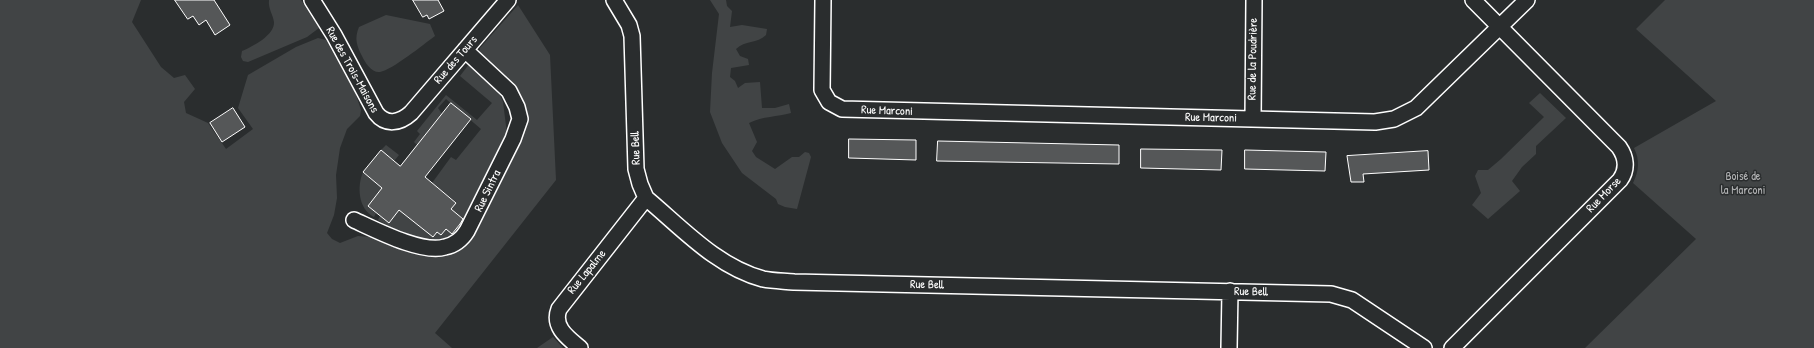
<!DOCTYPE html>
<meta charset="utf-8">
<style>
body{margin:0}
canvas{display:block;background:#2a2d2e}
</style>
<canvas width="1814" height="348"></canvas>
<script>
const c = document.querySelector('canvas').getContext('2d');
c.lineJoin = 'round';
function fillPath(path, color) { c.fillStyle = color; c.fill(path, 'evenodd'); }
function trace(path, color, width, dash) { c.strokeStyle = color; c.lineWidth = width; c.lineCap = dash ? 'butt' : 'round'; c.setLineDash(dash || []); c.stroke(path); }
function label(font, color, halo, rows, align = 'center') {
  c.font = font + ' "Patrick Hand",sans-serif'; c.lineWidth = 3; c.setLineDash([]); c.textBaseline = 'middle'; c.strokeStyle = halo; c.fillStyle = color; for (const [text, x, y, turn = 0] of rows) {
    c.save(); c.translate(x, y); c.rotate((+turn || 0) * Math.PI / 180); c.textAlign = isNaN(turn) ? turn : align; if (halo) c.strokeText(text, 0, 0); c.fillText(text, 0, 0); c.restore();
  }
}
const green = new Path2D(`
 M0,0H141L132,22L161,67L174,78L185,75L195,89L184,102L186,113L208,123L226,149L253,129L238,108L248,75L296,47L318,38L326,40L355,92L361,110L360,116L347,129L340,148L336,175L337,198L334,215L327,233L332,239L340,243L358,236L370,237L421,254H448L524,128L479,53L480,48L518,5L550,55L556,180L435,333L452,348H0Z
 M269,0H301L319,28L307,37L248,62L243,61L241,57L242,51C252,47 275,35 274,22C273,14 268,9 269,0Z
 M710,0H726L727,6L732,11L730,27L742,25L767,29L766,35C757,44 745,40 736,49L740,56L748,59L749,65L731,68L730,77L735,81L738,88L745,83L760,82L762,108H775L789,104L791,113C777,117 763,116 749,123L757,142L752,151L756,157L775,169L792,157H799L805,152L809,153L811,157L797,209L785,207L778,204L776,199L742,173L722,143L710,112L712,73L719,14Z
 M1665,0H1814V348H1585L1696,239L1633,183C1639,171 1640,160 1634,148L1716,101L1636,29Z
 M386,15L430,24L435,36C424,44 392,70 380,72C372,73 365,63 362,56C357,46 354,39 359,27Z
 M470,63L491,81L498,91L503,102L507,134L501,149L459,234L442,243L421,240L399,232L378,220L380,216L389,223L403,205L408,217L433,237L437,232L441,235L446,229L452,234L464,220L451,209L456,202L432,183L451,157L456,160L481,129L446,99L438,108L442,114L417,145L414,142L420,134L417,131L446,95L477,120L492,103L460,76Z
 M1540,93L1566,118L1536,146V154L1522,167L1512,181L1520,191L1488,219L1472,205L1481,193L1475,176L1478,170H1488L1501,159L1544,117L1529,103Z
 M386,145L399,155L394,161L381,150Z
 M363,172L382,188L368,206L376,213L374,217C358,209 357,186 363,172Z
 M553,337L563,348H537Z`);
const building = new Path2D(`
 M175,0H214L230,25L215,35L206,20L199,25L193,16L188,19Z
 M413,0H438L444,11L429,19L427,15L423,17Z
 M451,103L471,119L425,177L456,203L451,209L463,219L460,224L452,234L446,229L441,235L437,232L433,237L399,210L389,223L368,206L382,188L363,172L381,150L400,166Z
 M233,108L245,127L222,142L210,123Z
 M849,139L916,140V160L849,158Z
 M938,141L1119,145V164L937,161Z
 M1141,149L1222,150L1221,170L1141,168Z
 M1245,150L1326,152L1325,171L1245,169Z
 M1428,151L1429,170L1363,174L1364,182H1351L1347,156Z`);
const street = new Path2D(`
 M312,0L334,35L376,113C386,126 400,123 411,113L508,0
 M614,0L629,25L632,36L636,169L640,184L646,198C682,228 717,267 763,279C773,281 784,281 794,282L1331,294L1352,300L1424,348
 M823,0L822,90L829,102L842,109L1375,122L1394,119L1416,108L1527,0
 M1253,119L1254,0
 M354,220C376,230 422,254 445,247C455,245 462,239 467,231L513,139L520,119L517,107L509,91L465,50
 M580,348C568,338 552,327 559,309L646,198
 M1229,348L1230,291
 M1452,348L1620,180C1628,169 1626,157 1619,147L1473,0`);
const streetNames = [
 ["Rue de la Poudrière",1253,59,-89],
 ["Rue des Tours",456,60,-49],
 ["Rue des Trois-Maisons",352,70,61],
 ["Rue Marconi",887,111,2],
 ["Rue Marconi",1211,118,1],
 ["Rue Bell",636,148,-92],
 ["Rue Sintra",488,191,-64],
 ["Rue Morse",1604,195,-46],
 ["Rue Lapalme",587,272,-51],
 ["Rue Bell",927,285,1],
 ["Rue Bell",1251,292,1]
];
const parkNames = [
 ["Boisé de",1743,177],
 ["la Marconi",1743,191]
];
fillPath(green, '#414445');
fillPath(building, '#555758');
trace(building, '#fff', 1);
trace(street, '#fff', 18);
trace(street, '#2a2d2e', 15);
label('12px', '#fff', '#2a2d2e', streetNames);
label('12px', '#b3b4b5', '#2a2d2e', parkNames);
</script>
